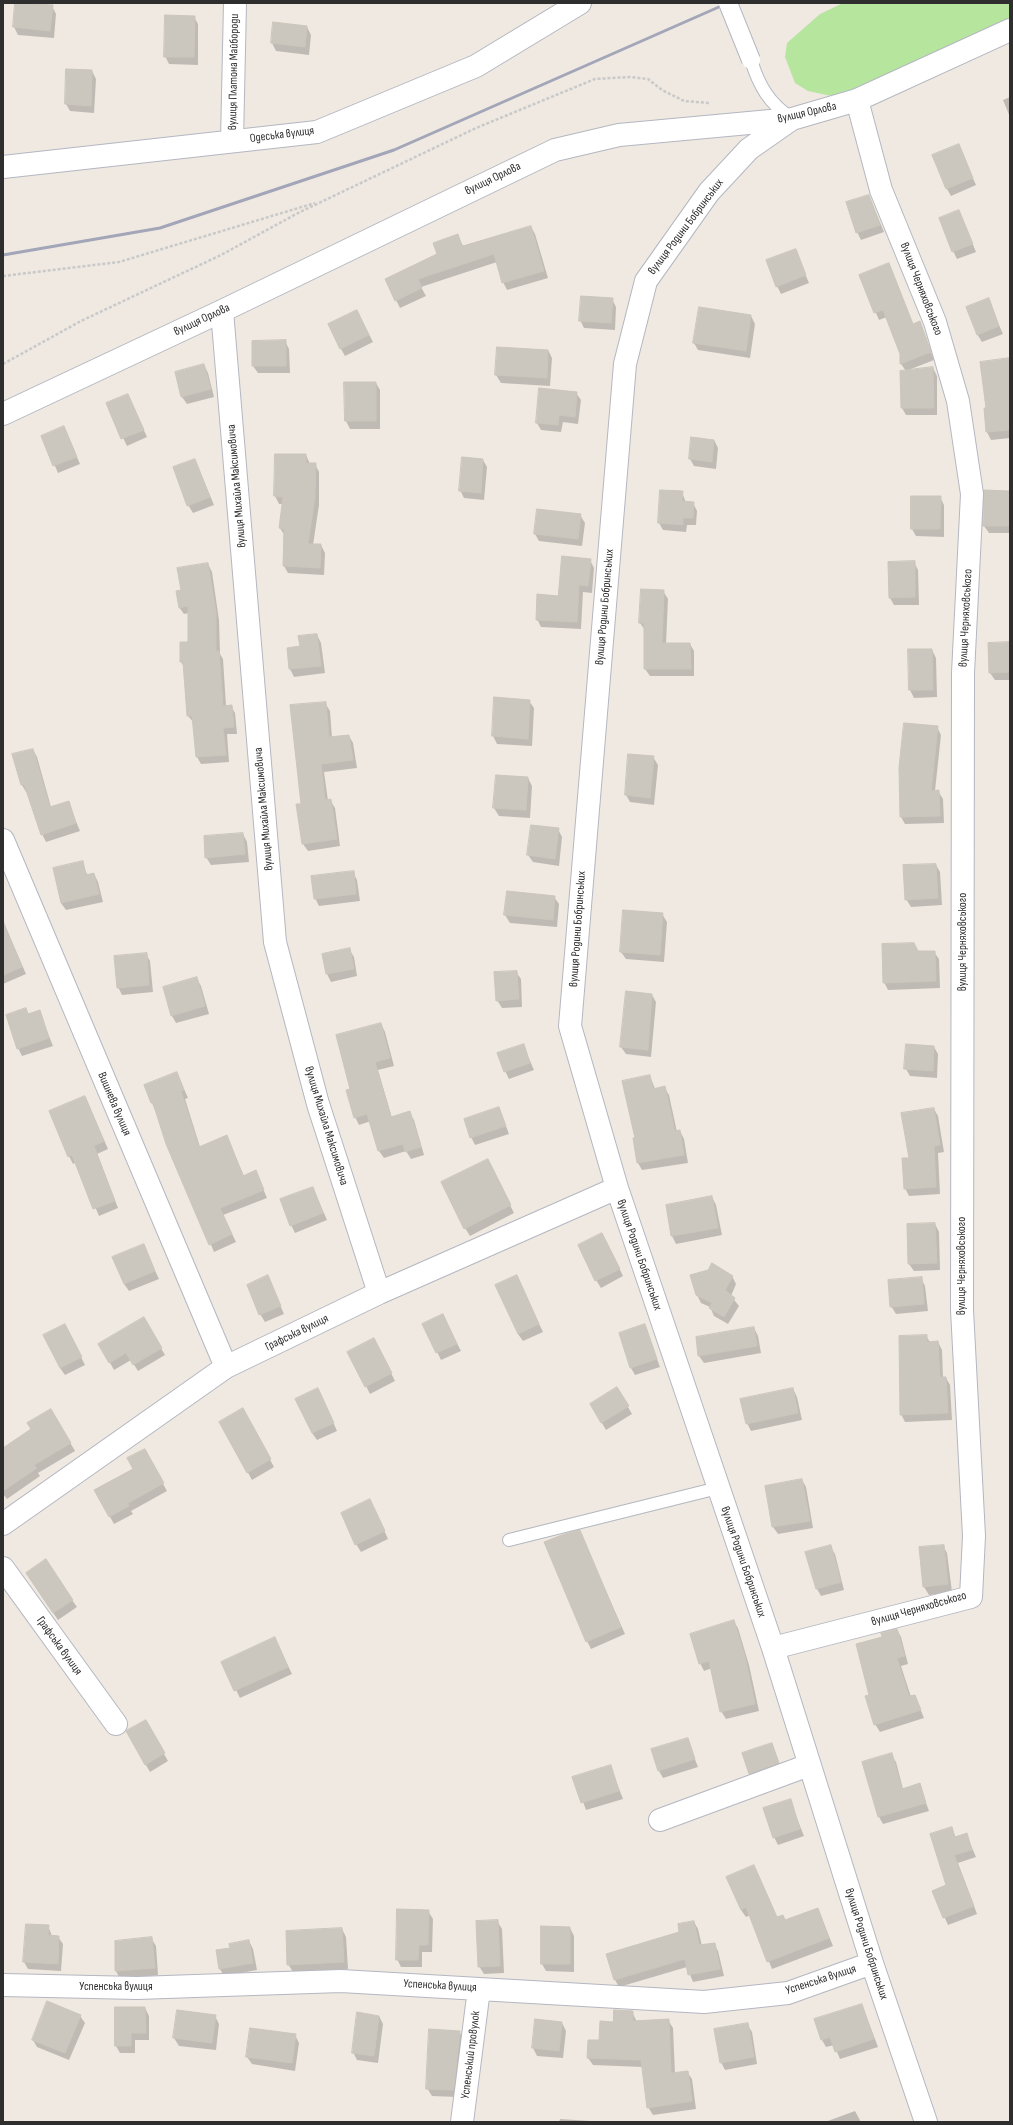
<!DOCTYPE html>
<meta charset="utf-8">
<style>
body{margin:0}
#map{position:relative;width:1013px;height:2125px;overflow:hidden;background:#efe9e1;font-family:"Sofia Sans Condensed",sans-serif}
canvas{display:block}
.frame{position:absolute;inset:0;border:4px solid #2e2e2e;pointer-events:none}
</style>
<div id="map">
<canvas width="1013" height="2125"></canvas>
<div class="frame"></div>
</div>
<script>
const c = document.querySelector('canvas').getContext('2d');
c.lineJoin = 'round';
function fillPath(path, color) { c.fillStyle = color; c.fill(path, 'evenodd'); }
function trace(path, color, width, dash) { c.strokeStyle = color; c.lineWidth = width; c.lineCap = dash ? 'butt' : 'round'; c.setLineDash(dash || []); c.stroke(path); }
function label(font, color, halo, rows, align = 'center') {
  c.font = font + ' "Sofia Sans Condensed",sans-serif'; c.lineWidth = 4; c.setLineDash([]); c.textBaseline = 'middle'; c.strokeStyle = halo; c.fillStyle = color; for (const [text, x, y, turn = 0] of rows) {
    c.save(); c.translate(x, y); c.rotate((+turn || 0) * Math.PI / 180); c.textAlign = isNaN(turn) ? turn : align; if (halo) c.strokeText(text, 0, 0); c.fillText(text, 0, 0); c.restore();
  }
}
const green = new Path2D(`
 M843,3H1010V30L855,101L808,91L795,83L785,57L787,43L820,14Z`);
const shadow = new Path2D(`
 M16,3H40V5L52,6L56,14L54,38L18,35L14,27Z
 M194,17L198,24V65L169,64L165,56Z
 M274,23L307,27L311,35L309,55L276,51L272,43Z
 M92,71L96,79L94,113L70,111L66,104Z
 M3,77L4,102H3Z
 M1010,97V117L1003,100Z
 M958,145L976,185L951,196L947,189Z
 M869,196L884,232L861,240L857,232Z
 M959,211L976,252L957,259L953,251Z
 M531,227L535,234L548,278L507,290L503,282L497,262L421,287L426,296L400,308L396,300L458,236L463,246Z
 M795,250L809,283L781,294L777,286Z
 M889,264L913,325L920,323L934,360L906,371L901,364V353L887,317L879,320L860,275Z
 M612,299L616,307L615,330L584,328L580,320Z
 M988,300L1003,334L982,342L977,334Z
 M357,311L373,342L345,356L341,349Z
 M751,316L755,324L750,358L698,350L694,343Z
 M285,341L289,349L290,373H258L253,366Z
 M548,350L552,358L550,386L501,383L496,375Z
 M1010,359V438L991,440L987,432L985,409H987Z
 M204,365L208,373L214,397L187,404L182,397L176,373Z
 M933,368L937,376V415H906L902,408Z
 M345,383H376L380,390V429H350L346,421Z
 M576,393L581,400L578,424L563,422L561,432L541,430L537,423Z
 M128,395L147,437L127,446L107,404Z
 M64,427L80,464L58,473L42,436Z
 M714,440L718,448L716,469L694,466L690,459Z
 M276,455H306L310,464H315L319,472V505L313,545H321L325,553L324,575L288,573L284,566L285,536L280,528L283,504H279L275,496Z
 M195,460L214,505L193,513L188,505Z
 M483,460L487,467L484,500L464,498L460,490Z
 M682,492L686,503H693L697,511L696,525H687L686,532L663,530L659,523Z
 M1010,493V533H989L984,526Z
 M940,497L944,505V537L916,536L912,529Z
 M580,515L585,523L582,546L539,541L535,534Z
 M590,560L594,568L592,593L583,592L581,629L541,627L537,619Z
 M914,562L918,570L919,605H894L890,598Z
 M208,564L212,572L219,620L220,654L223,659L226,706H231L235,713L237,734H227L229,762L201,764L197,757L194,723L188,716L184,667L181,662L189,643V613L184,614L179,607L182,591Z
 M663,591L668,599L666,644H690L694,651V676H650L645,669V630L640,623Z
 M317,635L321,643L325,673L294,677L290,669L288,649L301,647Z
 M1010,643V680H995L990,673Z
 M909,650H932L936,658L937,697L914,698L910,690Z
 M495,699L529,701L534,708L532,746L497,744L493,736Z
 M325,703L330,711L332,738L349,736L353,743L357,768L324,772L328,801L330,800L335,808L340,846L308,851L303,844V804Z
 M937,727L941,735L935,791H938L943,799L944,823L905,824L901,817Z
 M33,750L37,757L51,807L68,802L80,831L46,842L42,834L28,792H26L22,785L14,755Z
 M653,757L658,765L654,805L630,802L626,795Z
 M497,776L528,778L532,786L530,818L499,816L494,808Z
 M558,829L562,837L559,866L533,862L528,855Z
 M243,834L247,842L249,862L211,865L206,857Z
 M82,863L88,876L94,874L98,882L103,902L66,910L61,903Z
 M936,865L940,872L942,905L911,907L906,899Z
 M353,872L357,880L360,901L319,906L315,898Z
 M554,897L559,904L557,927L510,923L505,915Z
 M662,914L667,922L664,962L626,959L621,952Z
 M3,921L26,974L3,984Z
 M349,949L354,957L357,976L331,982L327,974L323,954Z
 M918,952H934L939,959L940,988L888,990L884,982Z
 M146,954L150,961L153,992L122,995L118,987Z
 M516,972L521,979L522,1007L502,1008L497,1000Z
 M197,979L201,986L209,1014L176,1023L172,1016Z
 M652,995L656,1002L651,1057L626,1054L621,1047Z
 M39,1011L53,1046L22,1056L18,1048L29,1015Z
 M381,1024L385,1032L394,1066L378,1070L392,1118L409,1113L414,1120L424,1155L411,1159L406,1151L384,1158L379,1151L371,1121L359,1125L355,1117L352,1090Z
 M523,1045L534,1070L509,1079L505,1071Z
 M934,1047L938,1054L937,1078L910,1076L906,1069Z
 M177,1073L188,1098L185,1099L200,1147L227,1137L244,1176L256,1172L267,1198L223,1215L236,1242L214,1252L152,1103Z
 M650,1076L655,1089L664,1087L669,1095L677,1132L680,1131L684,1139L688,1163L642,1170L638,1163L636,1139Z
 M85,1097L108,1149L97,1154L118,1208L99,1216L76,1162L73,1164L69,1156Z
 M499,1108L509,1134L475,1145L471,1137Z
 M934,1109L938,1116L944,1152L938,1153L940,1194L909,1196L905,1188L910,1159Z
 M491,1167L514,1213L470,1236L465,1228Z
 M313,1188L327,1220L295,1233L291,1225Z
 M712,1197L716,1205L722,1235L676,1244L672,1236L667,1206Z
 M935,1224L939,1232L940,1270L914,1271L909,1264Z
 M606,1241L623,1276L601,1288L596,1280Z
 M143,1245L159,1279L129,1291L124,1284Z
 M732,1276L736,1284L731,1296L739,1306L728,1324L714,1316L710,1307L701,1303L697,1295Z
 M268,1277L284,1314L265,1322L260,1314Z
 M921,1278L925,1286L928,1311L896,1314L891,1306Z
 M520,1284L543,1332L523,1341L518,1334Z
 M443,1316L461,1351L441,1360L424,1325Z
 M144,1319L165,1355L138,1371L131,1360L114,1370L100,1345Z
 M645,1326L660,1367L635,1375L631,1368Z
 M754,1328L758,1336L761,1353L704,1363L699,1356Z
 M69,1333L85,1365L65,1375L60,1368Z
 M926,1336L930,1342H938L942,1350L943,1378H946L950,1385L952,1420L905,1422L901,1414Z
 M378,1347L395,1381L370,1394L366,1386Z
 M617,1388L632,1414L606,1430L591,1404Z
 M793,1389L797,1397L802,1420L751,1431L747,1423Z
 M322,1397L337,1431L317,1440L312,1433Z
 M51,1410L75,1451L38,1473L40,1476L7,1499L3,1494V1458Z
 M243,1410L274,1467L252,1480L220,1422Z
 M144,1450L167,1491L131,1511L133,1514L114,1524L95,1490L134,1469Z
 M802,1480L806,1487L813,1528L778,1534L773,1527L766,1486Z
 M374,1508L388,1539L361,1552L356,1544Z
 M579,1531L625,1634L591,1649L587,1641Z
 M830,1546L835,1554L844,1590L821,1596L817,1589Z
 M943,1546L947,1553L952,1592L929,1595L924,1587L920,1548Z
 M31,1580L72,1600L77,1607L58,1620Z
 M733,1621L738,1628L749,1665L759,1711L726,1719L721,1711L712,1668L704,1671L700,1663Z
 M897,1630L901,1637L908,1664L901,1666L911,1697L915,1696L924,1718L880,1732L875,1724L884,1638Z
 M278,1645L292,1674L240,1698L222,1662Z
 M145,1721L168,1761L150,1772L127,1732Z
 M687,1739L698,1767L663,1778L659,1771Z
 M771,1744L782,1771L755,1781L750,1773Z
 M891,1755L896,1762L903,1789L919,1784L929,1811L883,1824L879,1817L863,1763Z
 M610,1766L623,1799L586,1810L574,1777Z
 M790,1801L804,1836L778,1845L774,1837Z
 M951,1829L956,1838L966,1834L976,1857L958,1863L977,1914L948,1925L933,1891L947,1886Z
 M754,1866L777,1918L783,1916L786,1921L818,1909L833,1946L772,1969L750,1915L746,1917L741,1910Z
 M428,1911L433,1919L432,1952H422V1967H401L397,1959Z
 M497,1921L502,1929L504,1973L484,1974L479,1966Z
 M694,1922L698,1929L702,1946L714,1944L718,1951L724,1976L693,1982L687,1967L619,1987L615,1980Z
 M48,1926L52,1936L58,1937L63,1944L61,1971L28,1969L24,1962Z
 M570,1928L574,1936V1972L546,1971L542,1964Z
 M342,1929L346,1937L348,1969L293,1972L288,1964Z
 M151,1938L156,1946L158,1975L120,1979L116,1971V1942Z
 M249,1941L253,1949L257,1970L224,1976L220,1969L231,1949Z
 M862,2005L878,2047L840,2059L834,2045L826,2047L822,2040Z
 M145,2008L149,2016V2040H135V2053H120L116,2046Z
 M632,2012L637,2022L668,2020L673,2028L675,2074L687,2072L692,2079L696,2109L653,2115L648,2107L643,2067L593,2065L588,2058L600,2041L614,2023Z
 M80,2016L85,2023L69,2060L37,2047L33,2040Z
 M215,2016L219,2024L216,2050L179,2046L174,2038Z
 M379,2016L383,2024L378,2063L357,2060L353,2052Z
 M536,2020L562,2023L566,2031L563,2058L537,2056L533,2048Z
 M747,2024L752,2032L757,2064L725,2070L721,2062Z
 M459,2032L464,2039L457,2097L432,2096L427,2088Z
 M295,2035L299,2043L295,2071L252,2064L247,2057Z
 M855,2111L861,2122H825Z
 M560,2119L591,2121L592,2122H559Z`);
const building = new Path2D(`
 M15,3L53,5L50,31L13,27Z
 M165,15L195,16L194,57H164Z
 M273,22L307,26L305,47L271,43Z
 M66,69L92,70L91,106L65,104Z
 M959,144L973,178L946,189L932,155Z
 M869,195L880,225L856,233L846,202Z
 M959,210L973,244L952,252L939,218Z
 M531,226L544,271L502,283L494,254L418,279L422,288L395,301L385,279L437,254L433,243L458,234L462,246Z
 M796,249L806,275L776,287L766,260Z
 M889,263L913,324L920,321L931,352L900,364V354L883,310L874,313L859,275Z
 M581,296L613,298L611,323L579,321Z
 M989,298L999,326L977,335L966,307Z
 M699,307L751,315L746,351L693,343Z
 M357,310L369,335L340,349L328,324Z
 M286,340V366H252V341Z
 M497,347L548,350L547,378L495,375Z
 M1010,358V430L986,432L984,408H986L980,362Z
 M204,364L211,389L181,397L175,372Z
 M933,367L934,408H901L900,371Z
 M344,382H376V421H345Z
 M539,388L577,392L575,417L559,415L558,425L536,423Z
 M128,394L144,430L121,439L106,403Z
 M64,426L77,457L53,466L41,436Z
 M691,437L714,440L712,462L689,459Z
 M275,454H306V463H316L315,497L308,544H321L320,568L283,566L284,529L279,528L283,497L274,496Z
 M462,457L483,459L481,493L459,491Z
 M195,459L210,497L187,506L173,467Z
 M660,490L683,491L682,501L694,502L693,518H683V525L658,523Z
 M984,490L1010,491V526H983Z
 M911,496H941L940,529H911Z
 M537,509L581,514L578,539L534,534Z
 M562,556L591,559L588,586L579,585L577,622L536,620L537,594L558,596Z
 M915,561V597L889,598L888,562Z
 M208,563L216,612V651H219L223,706L232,705L234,727L223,728L226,755L196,757L192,716H187L183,662H180V642H188V606L179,608L176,591L181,590L177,568Z
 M641,589L664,590L662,643H690L691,669H644V623H639Z
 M317,634L321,666L289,669L287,648L300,646L298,636Z
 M1010,642V672L989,673L988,643Z
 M908,649H932L933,690H909Z
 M494,697L530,700L528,739L492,736Z
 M326,702L329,737L349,735L353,760L321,764L325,800L331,799L337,839L302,844L296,804H301L290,705Z
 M904,723L938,726L931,791L939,790L940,816L900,817L899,768Z
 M33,749L50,807L69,801L76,823L41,835L24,784L21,785L12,754Z
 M628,754L654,756L650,798L625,795Z
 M496,775L528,777L526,810L493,808Z
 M531,825L559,828L555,859L527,855Z
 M243,833L245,854L205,858L204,836Z
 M83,861L86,875L94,873L99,894L61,903L53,868Z
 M936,864L938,898L905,900L903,865Z
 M354,871L356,894L314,899L311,876Z
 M507,891L555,896L553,920L504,915Z
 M623,910L663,913L660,955L620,952Z
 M3,921L22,967L3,975Z
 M914,943L918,951H935L936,981L883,983L882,944Z
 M350,948L354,969L326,974L322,954Z
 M147,953L149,985L117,988L114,956Z
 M517,971L519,999L496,1001L494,972Z
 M197,977L205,1006L171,1016L163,987Z
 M626,991L652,994L648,1050L620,1047Z
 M26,1008L28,1014L40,1010L49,1038L17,1049L6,1015Z
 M381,1023L390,1058L375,1062L391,1117L410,1111L421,1147L405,1152L403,1144L378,1151L367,1114L354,1118L346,1090L350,1089L336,1035Z
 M524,1044L530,1063L504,1072L497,1053Z
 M906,1044L934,1046L933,1071L904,1069Z
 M177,1072L184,1090L181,1091L199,1147L227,1135L243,1176L256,1170L264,1190L220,1208L232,1234L209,1245L166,1144L153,1103H151L144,1085Z
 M650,1075L653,1089L665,1086L675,1131L680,1130L684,1155L637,1163L633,1138H635L622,1081Z
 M85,1096L104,1141L94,1146L115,1201L93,1209L72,1155L68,1157L49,1111Z
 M499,1107L506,1126L470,1138L464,1119Z
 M934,1108L940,1145L934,1146L936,1187L904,1189L902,1158H909L901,1113Z
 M488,1159L511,1205L464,1229L441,1182Z
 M313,1187L323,1213L290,1226L280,1199Z
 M712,1196L718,1228L671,1236L666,1205Z
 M935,1223L937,1263L908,1264L907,1224Z
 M602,1233L620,1269L595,1281L578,1245Z
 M144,1244L155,1271L124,1284L112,1257Z
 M712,1263L733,1276L725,1290L735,1298L724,1317L709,1308L712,1303L696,1295L690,1275L708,1270Z
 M268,1275L281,1306L259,1315L247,1285Z
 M517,1275L539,1324L518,1334L495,1285Z
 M922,1277L924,1304L890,1307L888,1280Z
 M443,1314L457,1344L436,1353L422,1324Z
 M144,1317L162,1348L133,1365L126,1353L109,1363L98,1344Z
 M65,1324L82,1357L60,1368L43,1335Z
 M645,1324L657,1359L630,1368L619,1333Z
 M754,1327L757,1346L698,1356L696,1337Z
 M927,1335V1342L938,1341L940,1377H946L948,1413L900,1415L899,1336Z
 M374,1338L392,1373L365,1387L347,1352Z
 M617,1387L629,1406L601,1423L590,1404Z
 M318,1388L334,1423L312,1433L295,1399Z
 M793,1388L798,1413L746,1424L740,1399Z
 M243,1408L271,1459L247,1473L219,1422Z
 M51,1409L71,1443L34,1465L37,1468L3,1491V1448L31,1429L27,1423Z
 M145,1449L164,1483L128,1503L129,1506L109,1517L94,1490L133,1469L127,1458Z
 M802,1479L810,1521L772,1527L765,1486Z
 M370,1499L385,1531L355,1545L341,1513Z
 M580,1530L621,1627L586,1642L544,1542L562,1535Z
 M831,1545L841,1582L816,1589L805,1552Z
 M944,1545L948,1584L923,1587L919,1547Z
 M46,1559L73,1600L53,1613L26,1573Z
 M734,1620L745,1656L755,1704L720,1712L709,1661L699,1664L690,1634Z
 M897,1629L905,1656L897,1658L909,1696L915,1695L921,1710L874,1725L865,1696L869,1695L856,1644L882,1637L881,1633Z
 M275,1637L288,1667L234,1691L221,1662Z
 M146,1720L165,1753L145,1765L126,1731Z
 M688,1738L695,1759L658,1771L651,1749Z
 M772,1743L779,1763L749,1774L742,1753Z
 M892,1753L902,1789L920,1783L926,1803L878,1817L862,1762Z
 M611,1765L619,1791L581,1803L572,1777Z
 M791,1799L800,1829L773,1838L763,1808Z
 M952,1827L955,1837L967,1833L972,1850L954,1855L974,1906L943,1918L932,1891L946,1885L930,1834Z
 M754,1865L777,1917L783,1915L785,1920L818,1908L829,1938L767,1962L746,1907L741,1910L726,1877Z
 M397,1909L429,1910L428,1945H419L418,1960H396Z
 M498,1920L500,1966L478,1967L476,1921Z
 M694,1921L699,1945L715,1943L720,1969L688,1975L685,1959L614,1980L606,1954L679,1932L678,1924Z
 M26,1924L49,1925L48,1935L59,1936L58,1964L23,1962Z
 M541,1926L570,1927V1964H541Z
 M342,1928L344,1962L287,1965L286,1931Z
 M152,1937L155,1968L115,1971V1941Z
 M249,1940L253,1963L219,1969L216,1950L230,1948L229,1944Z
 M47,2001L81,2015L65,2053L32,2040Z
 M862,2004L874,2039L835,2052L830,2037L821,2040L814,2019Z
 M115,2007H145L146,2033H131V2046H115Z
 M177,2010L216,2015L212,2043L173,2038Z
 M614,2010L633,2011V2021L669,2019L671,2073L688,2071L692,2101L647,2108L641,2060L587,2058L588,2040H599L600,2021L613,2022Z
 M357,2012L379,2016L374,2056L352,2053Z
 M535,2019L562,2022L559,2051L532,2048Z
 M748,2023L754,2057L720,2063L714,2029Z
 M250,2028L296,2034L292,2063L246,2057Z
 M429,2029L460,2031L454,2090L426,2089Z`);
const path = new Path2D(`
 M3,276L119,262L315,203
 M3,364L81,321L221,255L298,213L476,128L595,79L630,77L648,79L662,90L684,101L710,103`);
const service = new Path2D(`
 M751,60C759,86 769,103 791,118
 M509,1540L718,1488`);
const minor = new Path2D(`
 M792,119L749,149L709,192L646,281L625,364L570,1026L617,1188L773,1648L872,1963L926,2122
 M232,141L235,3
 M3,167L317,132L476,66L580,3
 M222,311L275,942L318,1104L379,1293
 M3,414L222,311L555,150L619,135L792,119L857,100L1010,30
 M3,840L226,1367
 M3,1524L226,1367L379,1293L617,1188
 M3,1568L116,1724
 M773,1648L971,1597L974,1536L962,1310L963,673L972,494L958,401L935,322L881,190L857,100
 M660,1820L809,1765
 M3,1985L137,1988L341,1981L704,2002L788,1993L872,1963
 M462,2122L479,1989`);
const rail = new Path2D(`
 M3,255L160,228L394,150L728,3`);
const pedestrianBridge = new Path2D(`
 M728,3L751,60`);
const streetNames = [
 ["вулиця Платона Майбороди",234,72,-89],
 ["вулиця Орлова",807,113,-13],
 ["Одеська вулиця",282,135,-7],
 ["вулиця Орлова",493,179,-26],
 ["вулиця Родини Бобринських",686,227,-53],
 ["вулиця Черняховського",921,289,69],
 ["вулиця Орлова",202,320,-25],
 ["вулиця Михайла Максимовича",237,486,-95],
 ["вулиця Родини Бобринських",605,607,-85],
 ["вулиця Черняховського",966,618,-87],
 ["вулиця Михайла Максимовича",264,809,-95],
 ["вулиця Родини Бобринських",578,929,-86],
 ["вулиця Черняховського",963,942,-90],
 ["Вишнева вулиця",114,1104,67],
 ["вулиця Михайла Максимовича",326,1126,73],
 ["вулиця Родини Бобринських",639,1255,71],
 ["вулиця Черняховського",962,1266,-90],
 ["Графська вулиця",297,1333,-26],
 ["вулиця Родини Бобринських",743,1562,71],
 ["вулиця Черняховського",919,1609,-16],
 ["Графська вулиця",59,1646,54],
 ["вулиця Родини Бобринських",866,1944,72],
 ["Успенська вулиця",821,1980,-18],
 ["Успенська вулиця",440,1986,3],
 ["Успенська вулиця",116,1987],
 ["Успенський провулок",471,2055,-83]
];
fillPath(green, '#b6e59e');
fillPath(shadow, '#0003');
fillPath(building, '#cbc7bf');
trace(building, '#cbc5ba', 1);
trace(service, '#b4b7c1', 14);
trace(minor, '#b4b7c1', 24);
trace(path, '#c9c9c9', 2.5, [3, 2]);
trace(service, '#fff', 12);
trace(minor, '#fff', 22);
trace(rail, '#a3a6b8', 3);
trace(pedestrianBridge, '#b4b7c1', 20, []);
trace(pedestrianBridge, '#fff', 18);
label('12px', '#2e2e2e', '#fff', streetNames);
</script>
